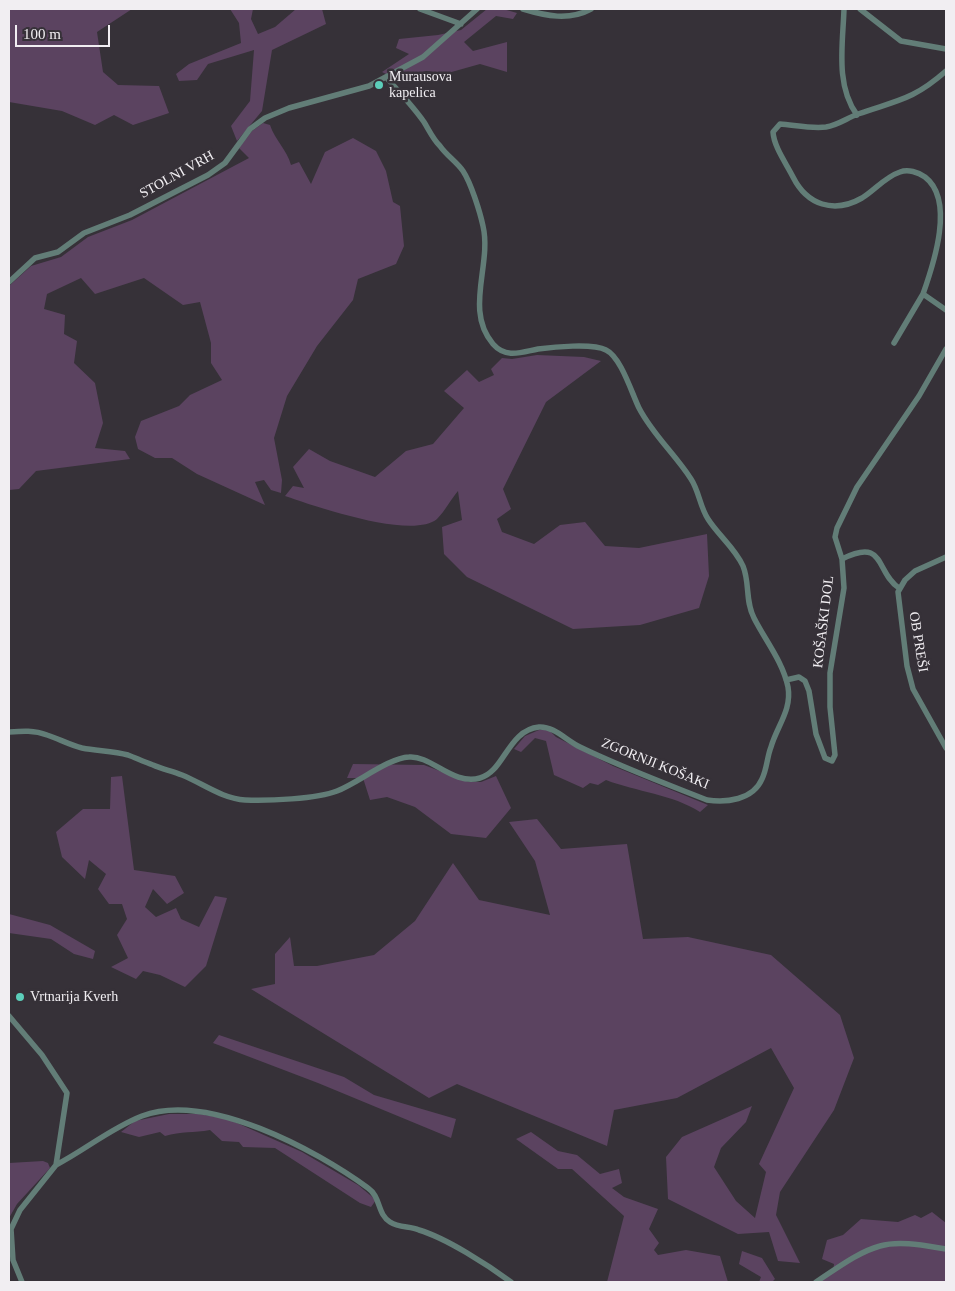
<!DOCTYPE html>
<meta charset="utf-8">
<style>
body{margin:0}
#map{position:relative;width:955px;height:1291px;overflow:hidden;background:#363138;font-family:Georgia,serif}
canvas{display:block}
.frame{position:absolute;inset:0;border:10px solid #f1eef2;pointer-events:none}
.scale{position:absolute;left:15px;top:25px;width:95px;height:22px;box-sizing:border-box;border:2px solid #f1eef2;border-top:0;padding-left:6px;font-size:15px;line-height:18px;white-space:nowrap;color:#f1eef2;-webkit-text-stroke:4px #363138;paint-order:stroke}
</style>
<div id="map">
<canvas width="955" height="1291"></canvas>
<div class="frame"></div>
<div class="scale">100 m</div>
</div>
<script>
const c = document.querySelector('canvas').getContext('2d');
c.lineJoin = 'round';
function fillPath(path, color) { c.fillStyle = color; c.fill(path, 'evenodd'); }
function trace(path, color, width, dash) { c.strokeStyle = color; c.lineWidth = width; c.lineCap = dash ? 'butt' : 'round'; c.setLineDash(dash || []); c.stroke(path); }
function label(font, color, halo, rows, align = 'center') {
  c.font = font + ' Georgia,serif'; c.lineWidth = 5; c.setLineDash([]); c.textBaseline = 'middle'; c.strokeStyle = halo; c.fillStyle = color; for (const [text, x, y, turn = 0] of rows) {
    c.save(); c.translate(x, y); c.rotate((+turn || 0) * Math.PI / 180); c.textAlign = isNaN(turn) ? turn : align; if (halo) c.strokeText(text, 0, 0); c.fillText(text, 0, 0); c.restore();
  }
}
const green = new Path2D(`
 M9,9H132L97,32L103,72L118,85L159,86L169,113L133,125L114,115L95,125L62,111L9,102Z
 M230,9H253L251,19L258,34L275,27L296,9H322L326,24L272,50L262,111L237,141L231,126L250,101L254,50L208,64L197,80L179,81L176,74L189,64L241,43L239,23Z
 M487,9H503L517,13L513,19L496,16L464,42L473,51L507,42V72L480,64L448,73L426,71L398,80L382,72L409,54L396,48L399,39L438,35L461,30Z
 M263,123L270,125C275,140 287,150 291,165L299,162L311,184L325,152L353,138L376,151L386,171L393,202L400,206L404,246L396,264L358,279L353,300L317,346L287,396L274,438L282,480L281,493L271,490L264,480L255,482L265,505L197,474L172,458H155L138,449L135,437L141,421L179,406L190,395L222,380L211,363V343L200,302L183,305L144,278L95,294L81,278L47,294L44,309L65,315L64,334L77,341L74,363L95,383L103,423L95,448L125,451L130,459L36,471L19,489L9,490V286L31,266L61,257L88,237L132,220L249,158L239,148L252,131Z
 M537,355L584,357L601,361L546,402L503,489L511,509L497,519L502,532L534,544L560,525L585,522L605,546L639,548L707,534L709,576L699,608L640,625L573,629L467,577L444,554L442,527L462,520L458,491C451,499 445,511 437,519C412,540 314,506 285,496L293,486L304,488L293,467L309,449L330,461L375,477L406,451L433,444L464,408L444,391L467,370L479,382L494,375L491,369L502,358L512,359Z
 M539,730H549L556,737L613,766L708,805L700,812C672,794 637,792 606,780L598,785L590,783L583,788L554,775L546,741L535,738L521,752L514,749L525,736Z
 M353,764L424,765L469,782H481L496,776L511,808L486,838L451,834L415,807L387,797L370,800L363,778H347Z
 M122,776L134,870L175,876L184,893L167,904L153,889L145,907L156,917L176,908L181,919L199,927L215,896L227,898L206,966L185,987L160,975L143,971L136,979L111,967L128,958L117,935L127,919L122,904H109L98,889L106,874L89,860L85,879L62,857L56,832L83,809H110L111,777Z
 M537,819L561,849L627,844L643,939L688,937L771,955L840,1015L854,1058L834,1110L780,1192L776,1215L800,1263L778,1261L769,1232L738,1234L668,1199L666,1157L682,1137L752,1106L746,1122L721,1148L714,1167L736,1201L755,1218L766,1172L759,1164L794,1088L771,1048L677,1098L614,1110L607,1146L457,1084L429,1098L251,989L275,984V954L290,937L294,966H317L374,955L415,921L453,863L479,900L550,915L535,861L509,822Z
 M9,914L50,925L95,951L93,959L74,954L51,939L9,933Z
 M219,1035L344,1077L374,1095L456,1119L451,1138L318,1083L213,1043Z
 M169,1114H199L228,1119L302,1152L358,1185L376,1200L371,1207L360,1203L275,1148L243,1147L239,1142L222,1141L210,1130C194,1133 181,1131 165,1136L160,1132L139,1137L121,1132L135,1121Z
 M531,1132L558,1151L577,1155L600,1174L619,1169L622,1183L612,1188L624,1197L658,1209L649,1229L659,1243L654,1250L658,1255L686,1250L720,1256L728,1282H607L624,1216L572,1169H558L516,1139Z
 M43,1161L48,1163L50,1168L17,1204L9,1218V1163Z
 M932,1212L946,1223V1282H819L833,1272L834,1264L822,1259L827,1240L843,1235L861,1219L898,1222L915,1215L921,1218Z
 M742,1251L762,1258L775,1279L772,1282H759L761,1277L739,1264Z`);
const minor = new Path2D(`
 M420,9L461,24
 M523,9C546,16 569,21 591,9
 M844,9C843,43 835,85 857,115
 M860,9L901,41L946,49
 M946,71C913,100 898,100 858,114C847,118 838,125 826,127C812,129 794,125 780,124L773,132C774,147 786,163 793,177C807,205 834,214 862,198C875,190 885,177 900,172C908,169 918,172 925,177C955,200 934,263 923,294L946,310
 M9,282L35,258L58,252L84,233L130,215L208,175L225,163L250,129L265,118L289,108L369,86L423,57L477,9
 M894,343L923,294
 M946,557L915,571L905,580L898,592L907,666L913,689L946,748
 M842,559C886,537 875,572 899,588
 M786,680L799,677L805,681L809,691L816,734L825,758L832,761L835,755L830,707V673L844,588L842,559L835,537L837,528L857,487L919,396L946,349
 M9,732C22,731 34,730 47,735C59,739 70,745 82,748C97,751 113,751 128,755C136,758 144,762 153,765C162,769 172,771 182,775C202,783 223,799 245,800C267,801 317,799 337,791C358,783 388,758 409,757C431,755 453,786 480,778C504,772 508,730 539,727C554,726 567,741 580,747C621,767 664,783 707,800C726,803 753,800 762,779C767,769 767,757 771,747C777,726 792,710 788,687C783,662 765,640 754,618C745,601 750,583 743,566C735,548 718,535 708,519C700,507 699,491 691,479C675,454 653,435 639,408C632,394 621,357 606,350C593,343 553,347 538,349C522,352 506,359 493,344C464,310 492,265 483,226C480,212 471,183 463,171C457,162 446,155 440,146C433,139 429,130 424,122C413,106 399,92 386,77
 M9,1016L42,1055L67,1093L56,1165L20,1210L11,1229L13,1260L22,1282
 M56,1165C85,1150 111,1128 142,1116C207,1091 316,1150 368,1188C381,1197 377,1214 390,1222C399,1228 410,1226 419,1230C446,1238 488,1265 511,1282
 M816,1282C836,1269 858,1252 880,1246C900,1240 927,1246 946,1249`);
const markers = [
 [379,85,5,"#5cceba"],
 [20,997,5,"#5cceba"]
];
const poiNames = [
 ["Murausova",389,77],
 ["kapelica",389,93],
 ["Vrtnarija Kverh",30,997]
];
const streetNames = [
 ["STOLNI VRH",177,175,-29],
 ["KOŠAŠKI DOL",824,622,-83],
 ["OB PREŠI",918,642,81],
 ["ZGORNJI KOŠAKI",655,764,22]
];
fillPath(green, '#5b4360');
trace(minor, '#627d77', 5.5);
for (const [x, y, r, color] of markers) { const dot = new Path2D(); dot.arc(x, y, r, 0, 2 * Math.PI); c.fillStyle = color; c.fill(dot); trace(dot, '#363138', 2); }
label('14px', '#f1eef2', '#363138', poiNames, 'left');
label('14px', '#f1eef2', '#363138', streetNames);
</script>
